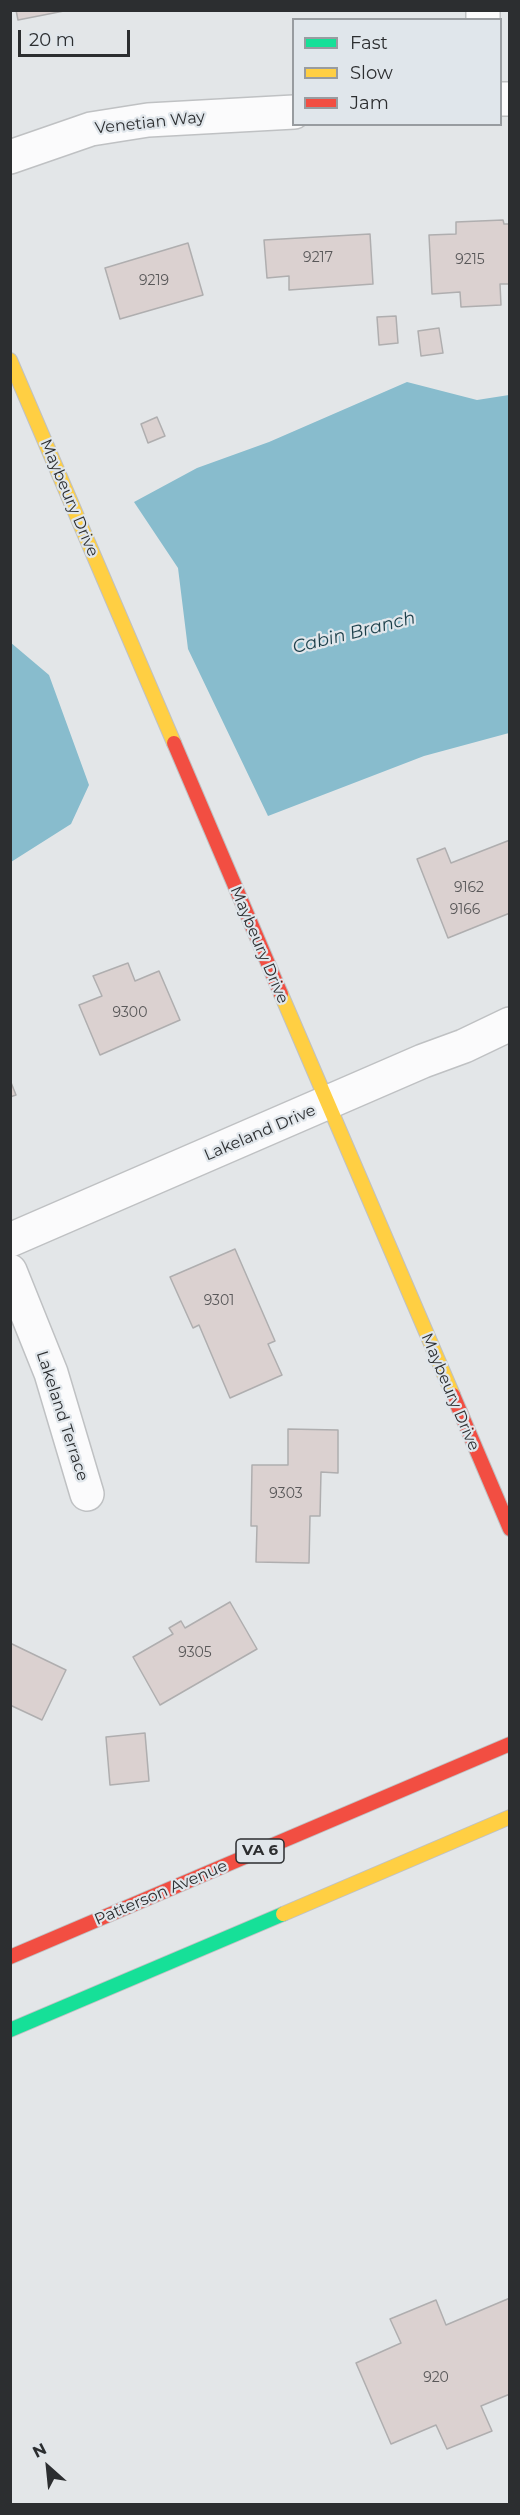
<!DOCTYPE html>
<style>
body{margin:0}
#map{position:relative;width:520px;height:2515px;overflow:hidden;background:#e3e6e8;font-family:Montserrat,sans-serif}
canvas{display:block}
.frame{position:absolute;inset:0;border:12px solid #2c2e30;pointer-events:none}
.legend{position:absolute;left:292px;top:18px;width:210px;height:108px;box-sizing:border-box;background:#e0e6eb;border:2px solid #989ca0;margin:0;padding:8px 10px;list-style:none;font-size:18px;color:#2c2e30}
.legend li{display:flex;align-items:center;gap:12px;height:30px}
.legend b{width:30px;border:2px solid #989ca0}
.north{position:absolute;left:18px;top:2437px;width:60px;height:60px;-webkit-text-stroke:4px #e0e6eb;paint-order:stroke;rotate:333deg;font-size:16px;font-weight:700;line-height:24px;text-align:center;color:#2c2e30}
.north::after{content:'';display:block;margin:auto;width:21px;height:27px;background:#2c2e30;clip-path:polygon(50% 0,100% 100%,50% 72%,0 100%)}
.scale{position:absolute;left:18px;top:30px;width:112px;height:27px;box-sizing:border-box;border:3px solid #2c2e30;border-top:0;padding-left:8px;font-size:18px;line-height:21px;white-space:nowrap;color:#2c2e30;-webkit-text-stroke:4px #e0e6eb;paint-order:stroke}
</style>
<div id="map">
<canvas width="520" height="2515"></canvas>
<div class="frame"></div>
<ul class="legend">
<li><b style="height:8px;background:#16e098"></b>Fast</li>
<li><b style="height:8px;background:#ffcf43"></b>Slow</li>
<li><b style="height:8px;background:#f24e42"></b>Jam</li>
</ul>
<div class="north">N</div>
<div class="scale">20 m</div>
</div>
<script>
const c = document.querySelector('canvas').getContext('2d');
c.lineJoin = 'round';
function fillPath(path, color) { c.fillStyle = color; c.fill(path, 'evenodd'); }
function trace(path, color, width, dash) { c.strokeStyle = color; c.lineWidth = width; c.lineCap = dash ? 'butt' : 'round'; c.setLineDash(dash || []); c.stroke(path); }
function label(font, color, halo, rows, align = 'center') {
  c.font = font + ' Montserrat,sans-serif'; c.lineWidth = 4.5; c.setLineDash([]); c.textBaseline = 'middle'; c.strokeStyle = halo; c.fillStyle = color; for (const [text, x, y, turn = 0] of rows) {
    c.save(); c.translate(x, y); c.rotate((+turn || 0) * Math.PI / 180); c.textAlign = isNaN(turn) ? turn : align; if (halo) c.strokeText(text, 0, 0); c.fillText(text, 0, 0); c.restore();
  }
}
const water = new Path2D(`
 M407,382L477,400L509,395V733L424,756L268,816L188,649L178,568L134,502L197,468L269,442Z
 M10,642L49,675L89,785L71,824L11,862Z`);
const building = new Path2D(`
 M16,10H69L18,20Z
 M503,220L504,224H510V284H500L501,305L461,307L460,292L432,294L429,235L456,234V222Z
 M370,234L373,284L289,290V276L267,278L264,240Z
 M188,243L203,295L120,319L105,268Z
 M396,316L398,343L379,345L377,317Z
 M439,328L443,353L421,356L418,331Z
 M157,417L165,436L148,443L141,424Z
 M510,840V913L448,938L417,859L445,848L451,863Z
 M128,963L135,981L159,971L180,1020L100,1055L79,1005L102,996L93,976Z
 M10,1080L16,1095L10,1097Z
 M235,1249L275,1341L268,1344L282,1375L230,1398L199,1325L193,1328L170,1277Z
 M288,1429L338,1430V1473L321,1472L320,1516H310L309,1563L256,1562L257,1526H251L252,1465H288Z
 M230,1602L257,1649L160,1705L133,1657L173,1634L169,1628L181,1621L185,1628Z
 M10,1643L66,1670L42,1720L10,1705Z
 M145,1733L149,1781L110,1785L106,1737Z
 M510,2298V2394L481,2406L492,2431L447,2449L436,2425L391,2444L356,2363L401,2343L390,2319L436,2300L446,2325Z`);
const street = new Path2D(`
 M483,10V20
 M500,99H510
 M10,157L91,129L148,120L294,112
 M10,1240L423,1061L464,1046L510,1024
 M10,1271L51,1373L87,1494`);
const fast = new Path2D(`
 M10,2030L283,1914`);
const slow = new Path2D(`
 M10,360L174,743
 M281,994L453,1395
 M283,1914L510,1817`);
const jam = new Path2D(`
 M174,743L281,994
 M453,1395L510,1529
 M10,1957L510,1744`);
const numberNames = [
 ["9217",318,258],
 ["9215",470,260],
 ["9219",154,281],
 ["9162",469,888],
 ["9166",465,910],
 ["9300",130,1013],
 ["9301",219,1301],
 ["9303",286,1494],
 ["9305",195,1653],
 ["920",436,2378]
];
const shields = [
 [260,1851,48]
];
const shieldNames = [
 ["VA 6",260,1851]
];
const streetNames = [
 ["Venetian Way",150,123,-6],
 ["Maybeury Drive",69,498,67],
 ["Maybeury Drive",259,945,67],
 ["Lakeland Drive",260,1133,-23],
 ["Maybeury Drive",450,1392,67],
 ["Lakeland Terrace",62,1416,72],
 ["Patterson Avenue",161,1893,-23]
];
const waterNames = [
 ["Cabin Branch",354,633,-14]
];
fillPath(water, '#88bccd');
fillPath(building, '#dbd1d0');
trace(building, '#afaeaf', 1.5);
trace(street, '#bfc1c3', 36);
trace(fast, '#bfc1c3', 16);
trace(slow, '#bfc1c3', 16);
trace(jam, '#bfc1c3', 16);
trace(street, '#fbfbfc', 33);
trace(fast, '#16e098', 14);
trace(slow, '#ffcf43', 14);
trace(jam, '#f24e42', 14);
label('14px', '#595859', null, numberNames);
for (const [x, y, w] of shields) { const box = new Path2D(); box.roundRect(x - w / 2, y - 12, w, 24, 4.5); c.fillStyle = '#e0e6eb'; c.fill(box); trace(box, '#2c2e30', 1.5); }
label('bold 15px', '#2c2e30', null, shieldNames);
label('16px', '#2c2e30', '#e0e6eb', streetNames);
label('italic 18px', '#1c3f4a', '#e0e6eb', waterNames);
</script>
